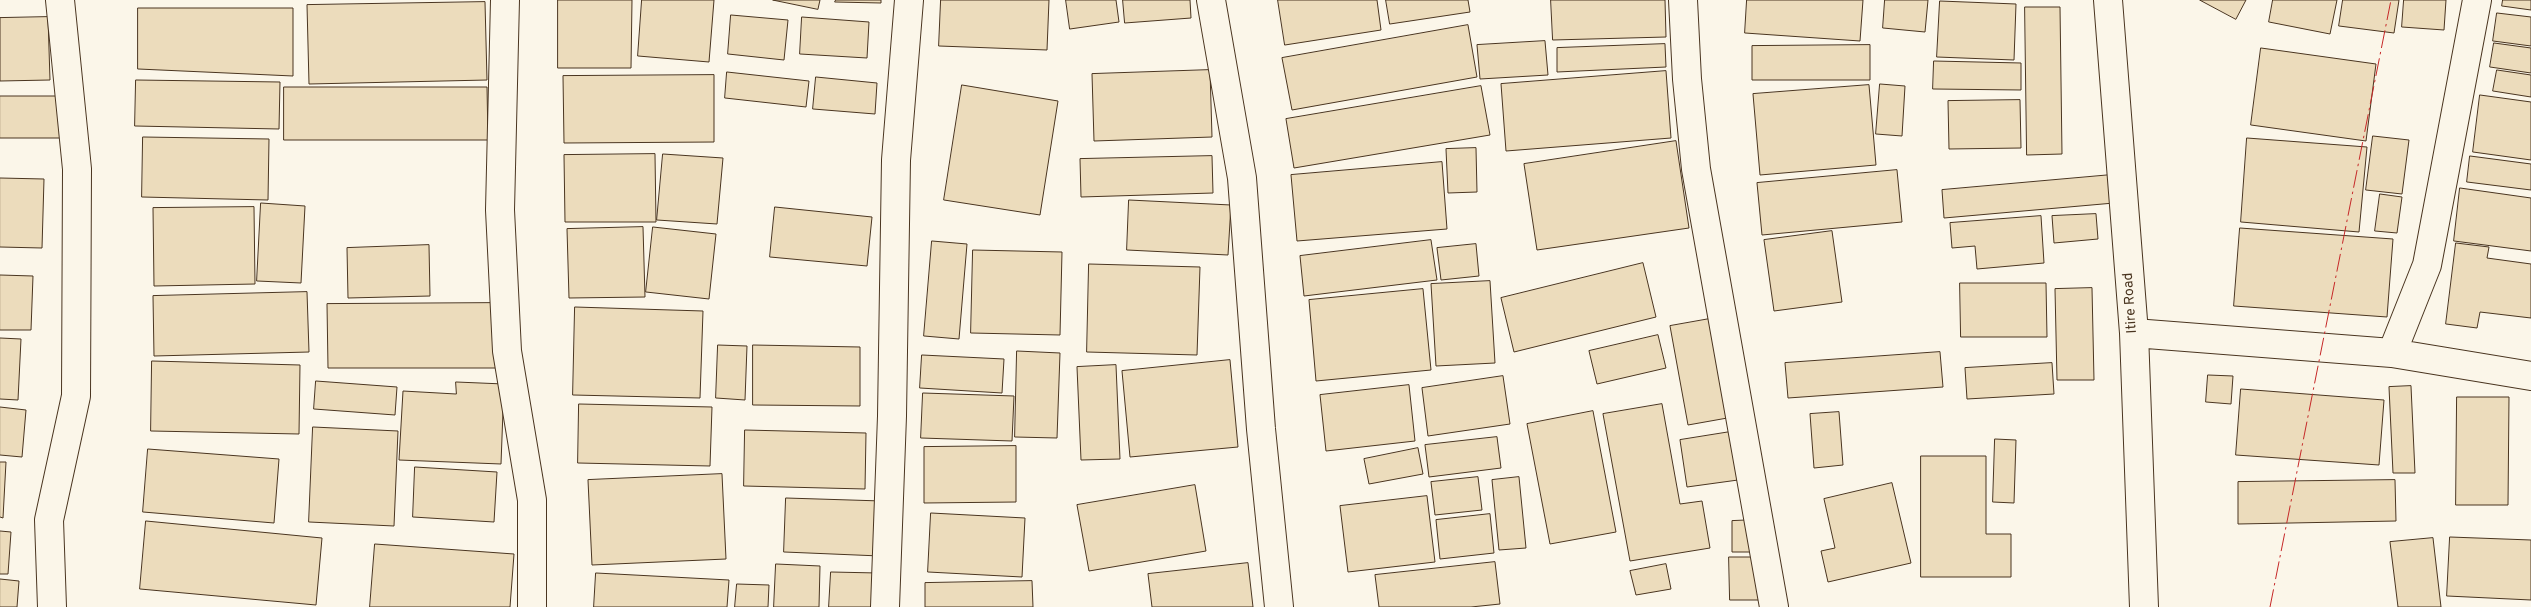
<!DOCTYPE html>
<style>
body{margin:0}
canvas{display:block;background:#fbf6e9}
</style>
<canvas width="2531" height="607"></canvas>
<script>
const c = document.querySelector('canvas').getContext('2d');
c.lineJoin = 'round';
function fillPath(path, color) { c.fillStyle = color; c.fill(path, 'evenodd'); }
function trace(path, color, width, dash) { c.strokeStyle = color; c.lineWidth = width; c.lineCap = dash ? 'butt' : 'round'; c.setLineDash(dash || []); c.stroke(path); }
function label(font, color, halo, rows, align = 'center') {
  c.font = font + ' Overpass,sans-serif'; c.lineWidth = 4; c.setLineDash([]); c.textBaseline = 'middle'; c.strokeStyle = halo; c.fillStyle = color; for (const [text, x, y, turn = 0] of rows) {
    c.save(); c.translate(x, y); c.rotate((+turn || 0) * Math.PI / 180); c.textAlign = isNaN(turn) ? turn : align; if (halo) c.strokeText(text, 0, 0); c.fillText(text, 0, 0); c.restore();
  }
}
const building = new Path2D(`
 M558,0H632L631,68H558Z
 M642,0H714L709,62L638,56Z
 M773,0H820L818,9Z
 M836,0H881V3L835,2Z
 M941,0H1049L1047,50L939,46Z
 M1066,0H1116L1119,22L1070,29Z
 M1123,0H1190L1191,18L1125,23Z
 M1278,0H1377L1381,30L1285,45Z
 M1386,0H1468L1470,12L1390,24Z
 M1551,0H1665L1666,37L1553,40Z
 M1747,0H1863L1860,41L1745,33Z
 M1885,0H1928L1925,32L1883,28Z
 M2200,0H2246L2236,19Z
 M2273,0H2337L2330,34L2269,22Z
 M2343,0H2399L2394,33L2339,26Z
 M2404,0H2446L2444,30L2402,27Z
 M2503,0H2531V10L2502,6Z
 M1940,1L2016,4L2014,60L1937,57Z
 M485,2L487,80L309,84L307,5Z
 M2025,7H2060L2062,154L2027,155Z
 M138,8H293V76L138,69Z
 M2497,13L2531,17V46L2493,41Z
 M731,15L788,20L784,60L728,54Z
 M48,17L50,80L0,81V18Z
 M802,17L869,22L867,58L800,54Z
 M1468,25L1477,77L1292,110L1282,58Z
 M1545,41L1548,75L1480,79L1477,45Z
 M2494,43L2531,48V73L2490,67Z
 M1665,44L1666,67L1557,72V48Z
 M1870,45V80H1752V46Z
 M2261,48L2376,64L2366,141L2251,125Z
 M1934,61L2021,63V90L1933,89Z
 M1210,70L1212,137L1094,141L1092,74Z
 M2497,70L2531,75V97L2493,91Z
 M1666,71L1671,138L1506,151L1501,84Z
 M727,72L809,81L806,107L725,98Z
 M714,75V142L564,143L563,76Z
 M816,77L877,83L875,114L813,109Z
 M136,80L280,82L279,129L135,126Z
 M1880,84L1905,86L1902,136L1876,134Z
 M962,85L1058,101L1040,215L944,200Z
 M1869,85L1876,165L1760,175L1753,94Z
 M1481,86L1490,135L1294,168L1286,119Z
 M284,87H487L488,140H284Z
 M2480,95L2531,102V160L2473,152Z
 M0,96H66V138H0Z
 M2020,100L2021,148L1949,149L1948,101Z
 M2373,136L2409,140L2402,194L2366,190Z
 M143,137L269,139L268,200L142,197Z
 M2247,138L2367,147L2359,232L2241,222Z
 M1676,141L1689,228L1537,250L1524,164Z
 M1476,148L1477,192L1448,193L1446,149Z
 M655,154L656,222H565L564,155Z
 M663,154L723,158L717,224L657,220Z
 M1212,156L1213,193L1081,197L1080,159Z
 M2470,156L2531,164V190L2467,182Z
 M1442,162L1447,229L1297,241L1291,175Z
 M1897,170L1902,222L1762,235L1757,183Z
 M2111,175L2114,203L1944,218L1942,190Z
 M0,178L44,179L42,248L0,247Z
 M2460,188L2531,198V251L2454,241Z
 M2380,194L2402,197L2397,233L2375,231Z
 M1129,200L1231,205L1228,255L1127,250Z
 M261,203L305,206L301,283L257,281Z
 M254,207L255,284L154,286L153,208Z
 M775,207L872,217L867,266L770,257Z
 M2096,214L2098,239L2054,243L2052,216Z
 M2041,216L2044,263L1977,269L1975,246L1952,248L1950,223Z
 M643,227L645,297L569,298L567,229Z
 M653,227L716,234L709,299L646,292Z
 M2240,228L2393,239L2387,317L2234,306Z
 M1832,231L1842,302L1774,311L1764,240Z
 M1431,240L1437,280L1304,296L1300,256Z
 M932,241L967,244L959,339L924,336Z
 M2456,243L2489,247L2487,258L2531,264V318L2480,312L2477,328L2446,324Z
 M1476,244L1479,276L1441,280L1437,248Z
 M429,245L430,296L348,298L347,248Z
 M973,250L1062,252L1060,335L971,333Z
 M1643,263L1656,317L1514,352L1501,298Z
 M1089,264L1200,267L1197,355L1087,352Z
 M0,275L33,276L31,330H0Z
 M1490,281L1495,363L1436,366L1431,284Z
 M1960,283H2046L2047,337H1961Z
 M2092,288L2094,380H2057L2055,289Z
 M1423,289L1431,370L1316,381L1309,300Z
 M307,292L309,352L154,356L153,296Z
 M497,303V368H328L327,304Z
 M575,307L703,311L700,398L573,395Z
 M1715,318L1733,417L1688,425L1670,326Z
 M1658,335L1666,368L1597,384L1589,351Z
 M0,338L21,339L18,400L0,399Z
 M718,345L747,346L745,400L716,398Z
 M753,345L860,347V406L753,405Z
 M1017,351L1060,353L1057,438L1015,437Z
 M1940,352L1943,387L1788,398L1785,363Z
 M922,355L1004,359L1002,393L920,388Z
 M1230,360L1238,447L1130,457L1122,371Z
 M152,361L300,365L299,434L151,431Z
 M2052,363L2054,394L1967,399L1965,368Z
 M1116,365L1120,459L1081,460L1077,367Z
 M2208,375L2233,376L2231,404L2206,402Z
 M1503,376L1510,424L1428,436L1422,388Z
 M316,381L397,387L395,415L314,409Z
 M456,382L504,384L501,464L399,460L403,391L456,394Z
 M1409,385L1415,441L1326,451L1320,395Z
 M2411,386L2415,473H2393L2389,387Z
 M2241,389L2384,400L2379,465L2236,455Z
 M923,393L1014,396L1012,441L921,438Z
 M2457,397H2509L2508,505H2456Z
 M579,404L712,407L710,466L578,463Z
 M1662,404L1680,504L1702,501L1710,548L1630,561L1603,414Z
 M0,407L26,410L22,457L0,455Z
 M1593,411L1616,532L1550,544L1527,424Z
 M1839,412L1843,465L1814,468L1810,414Z
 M313,427L398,431L394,526L309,522Z
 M745,430L866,433L865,489L744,486Z
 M1730,432L1738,480L1687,487L1680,440Z
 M1497,437L1501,468L1429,477L1425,445Z
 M1995,439L2016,440L2014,503L1993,502Z
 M1016,446V502L924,503V447Z
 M1418,448L1423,474L1369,484L1364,459Z
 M148,449L279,459L274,523L143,512Z
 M1921,456H1986V534H2011V577H1921Z
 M0,462H6L3,518L0,517Z
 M415,467L497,472L494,522L413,517Z
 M722,474L726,559L592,565L588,480Z
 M1478,477L1482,510L1435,515L1431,482Z
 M1519,477L1526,548L1499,550L1492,480Z
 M2395,480L2396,521L2238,524V482Z
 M1892,483L1911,563L1828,582L1821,551L1835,548L1824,499Z
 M1195,485L1206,551L1089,571L1077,505Z
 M1427,496L1435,562L1348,572L1340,506Z
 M786,498L882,501L880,556L784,552Z
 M931,513L1025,518L1022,577L928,572Z
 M1490,514L1494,553L1440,559L1436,520Z
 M1756,520L1757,552H1732V521Z
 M146,521L322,538L316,605L140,589Z
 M0,531L11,532L8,574H0Z
 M2450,537L2531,540V600L2447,596Z
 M2433,538L2441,607H2398L2390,542Z
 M375,544L514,554L510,607H370Z
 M1729,557H1760L1761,600H1730Z
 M1495,562L1500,604L1471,607H1379L1375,575Z
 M1248,563L1253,607H1152L1148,574Z
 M776,564L820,566L819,607H774Z
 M1666,564L1671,589L1636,595L1630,571Z
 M831,572L878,573L877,607H829Z
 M596,573L729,580L727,607H594Z
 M0,579L19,581L17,607H0Z
 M1032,581L1033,607H925V583Z
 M737,584L769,585L768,607H735Z`);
const minor = new Path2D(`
 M505,0L500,210L507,351L532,500V607
 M1211,0L1242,178L1261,429L1279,607
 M1683,0L1687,79L1696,169L1774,607
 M2108,0L2134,333L2144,607
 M2134,333L2392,353L2531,376
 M2392,353L2427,265L2477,0
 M52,607L49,520L76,396L77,169L60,0
 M885,607L892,416L896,160L909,0`);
const power = new Path2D(`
 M2270,607L2391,0`);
const streetNames = [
 ["Itire Road",2131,303,-94]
];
fillPath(building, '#ecdcbc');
trace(building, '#4a3520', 1);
trace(minor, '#4a3520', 30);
trace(minor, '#fbf6e9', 28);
trace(power, '#c62828', 1, [18, 4, 2.5, 4]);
label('14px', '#4a3520', '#fbf6e9', streetNames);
</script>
